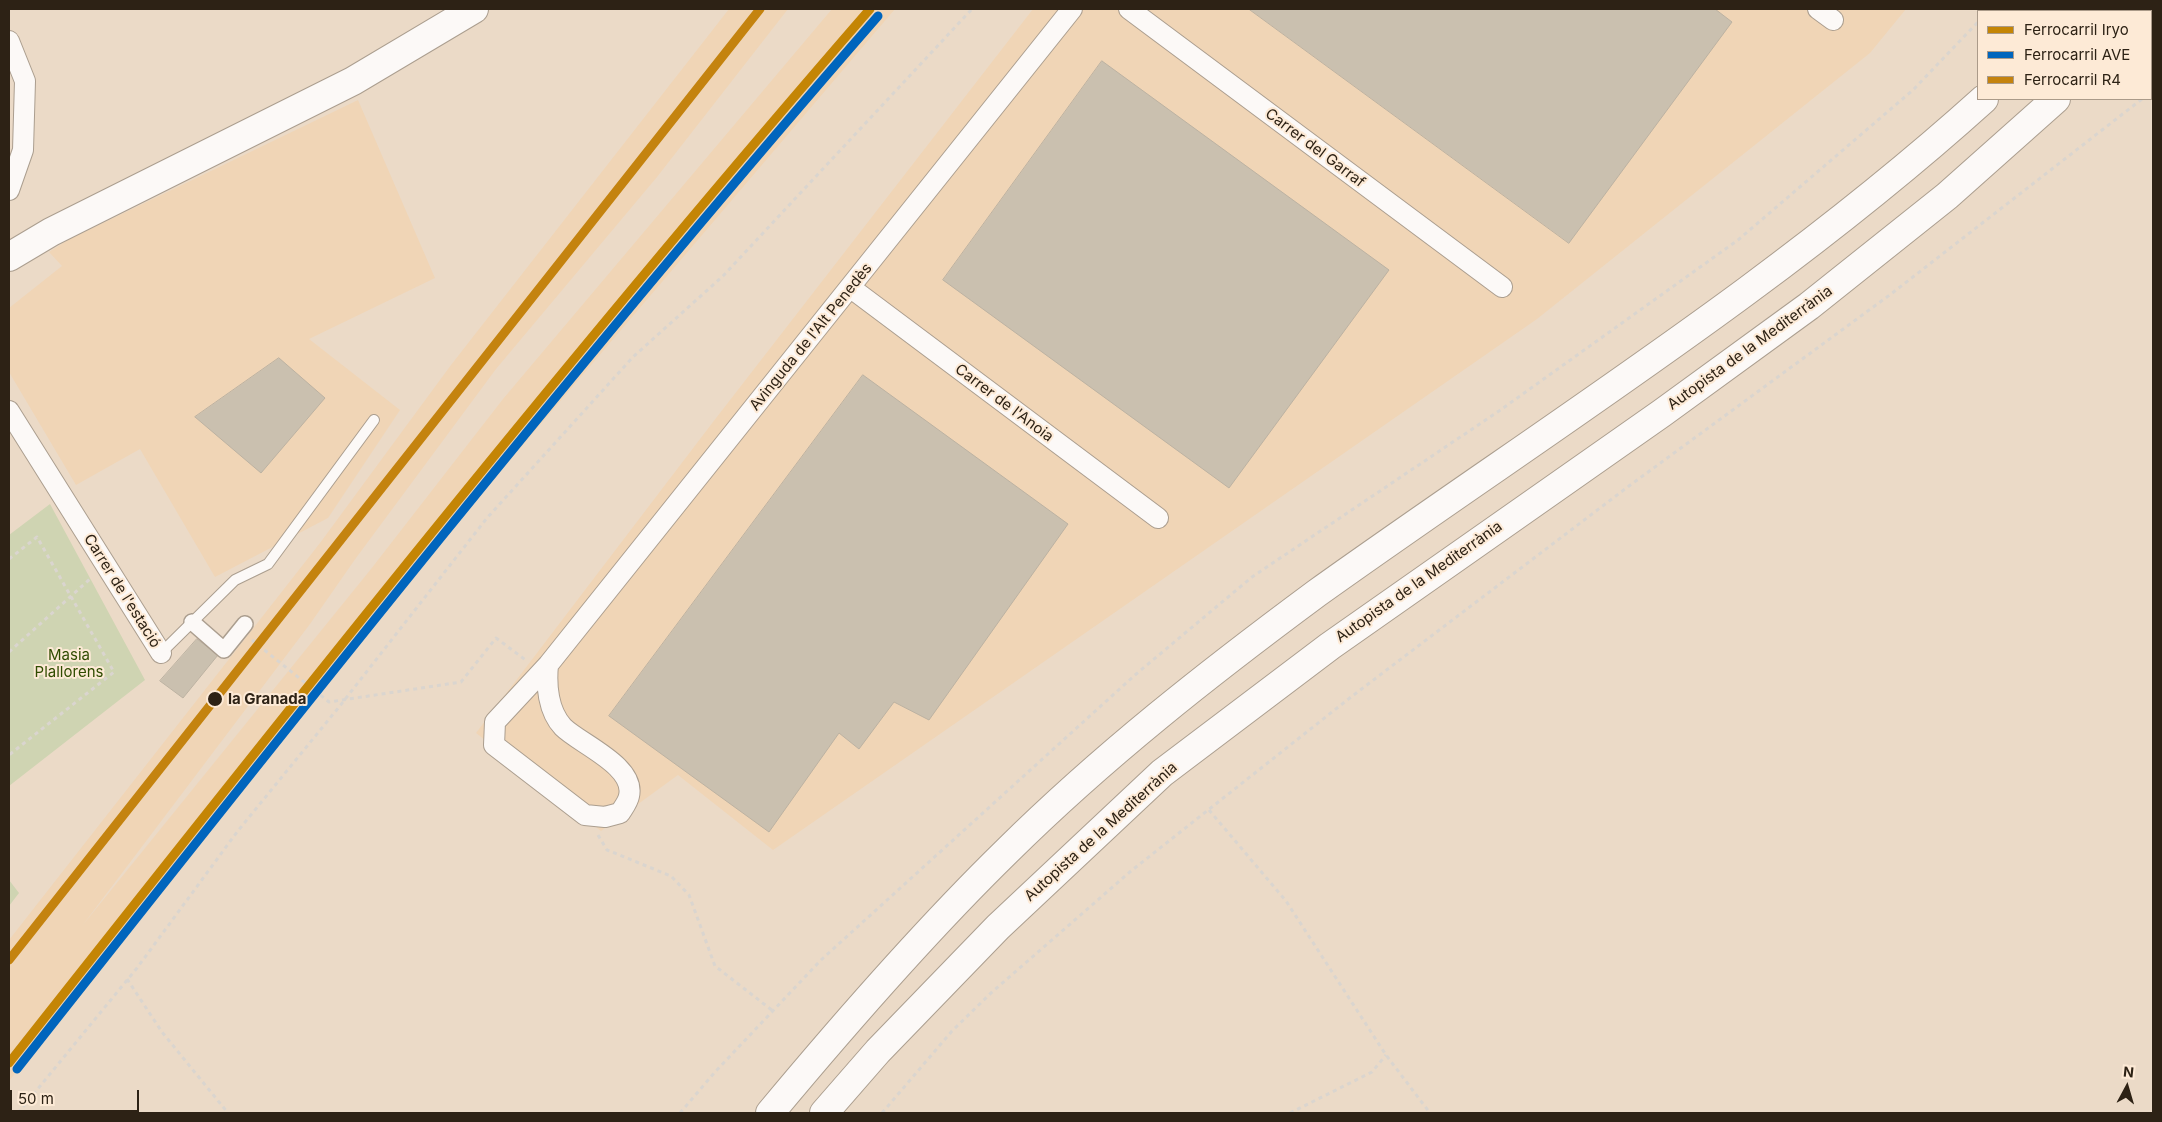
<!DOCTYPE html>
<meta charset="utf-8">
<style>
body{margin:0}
#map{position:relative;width:2162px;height:1122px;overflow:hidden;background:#ebdac7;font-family:Inter,sans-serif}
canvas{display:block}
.frame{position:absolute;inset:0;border:10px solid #2d2215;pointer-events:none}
.legend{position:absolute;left:1977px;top:10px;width:175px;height:90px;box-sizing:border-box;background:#fdead6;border:1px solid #aa9a89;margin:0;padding:6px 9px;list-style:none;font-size:15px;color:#2d2215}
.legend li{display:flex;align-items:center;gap:10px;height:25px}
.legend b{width:25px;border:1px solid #aa9a89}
.north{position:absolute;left:2102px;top:1062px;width:50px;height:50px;-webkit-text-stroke:4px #fdead6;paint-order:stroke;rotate:6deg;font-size:14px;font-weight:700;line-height:20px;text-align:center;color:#2d2215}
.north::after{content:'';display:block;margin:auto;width:18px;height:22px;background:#2d2215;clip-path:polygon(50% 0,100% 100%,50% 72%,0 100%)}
.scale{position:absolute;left:10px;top:1090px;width:129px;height:22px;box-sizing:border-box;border:2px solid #2d2215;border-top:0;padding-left:6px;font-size:15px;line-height:18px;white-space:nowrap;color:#2d2215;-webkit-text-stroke:4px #fdead6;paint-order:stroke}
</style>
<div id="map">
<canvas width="2162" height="1122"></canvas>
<div class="frame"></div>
<ul class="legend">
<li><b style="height:6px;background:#c48505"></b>Ferrocarril Iryo</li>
<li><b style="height:6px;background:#0065bd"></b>Ferrocarril AVE</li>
<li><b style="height:6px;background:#c4830f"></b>Ferrocarril R4</li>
</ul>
<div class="north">N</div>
<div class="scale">50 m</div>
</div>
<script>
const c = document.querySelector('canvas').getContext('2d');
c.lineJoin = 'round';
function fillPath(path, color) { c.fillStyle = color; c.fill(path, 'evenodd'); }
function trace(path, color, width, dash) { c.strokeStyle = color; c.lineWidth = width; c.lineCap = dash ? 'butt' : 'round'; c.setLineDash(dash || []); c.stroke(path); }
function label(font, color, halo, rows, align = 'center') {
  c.font = font + ' Inter,sans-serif'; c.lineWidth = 4; c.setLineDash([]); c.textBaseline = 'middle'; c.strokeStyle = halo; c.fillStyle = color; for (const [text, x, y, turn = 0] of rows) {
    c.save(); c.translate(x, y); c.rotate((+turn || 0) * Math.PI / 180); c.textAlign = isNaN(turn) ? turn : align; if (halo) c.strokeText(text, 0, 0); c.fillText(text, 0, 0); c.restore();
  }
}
const built = new Path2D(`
 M729,9H788L657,177L496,369L356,558L310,624L82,926L371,569L503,399L832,9H895L399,590L9,1081V940L320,543L451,365Z
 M1033,9H1906L1870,53L1537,319L773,850L678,775L601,831L476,733L713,422Z
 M358,100L435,278L309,339L400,410L328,518L215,577L140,449L76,485L9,372V308L62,266L49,252L68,240Z`);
const green = new Path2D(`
 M50,504L145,680L9,786V535Z
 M9,880L19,893L9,906Z`);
const building = new Path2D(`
 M1249,9H1715L1732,22L1569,243Z
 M1102,61L1389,270L1229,488L943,280Z
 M279,358L325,398L261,473L195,417Z
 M863,375L1068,524L929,720L894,702L859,749L839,733L769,832L609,716Z
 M197,639L218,655L183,698L160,681Z`);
const path = new Path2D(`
 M1989,11L1991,9
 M2151,92L2153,90
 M9,559L37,537L114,672L9,755
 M252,640L329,702L461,682L496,638L527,661
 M9,652L90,579
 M1209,810L1286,901L1386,1055L1430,1113
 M598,835L607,850L671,876L689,895L715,966L773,1011
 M127,979L162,1032L228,1113
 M18,1113L137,968L237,832L339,707L487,518L633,357L723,276L972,9
 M680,1113L715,1072L821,960L1135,675L1252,577L1499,411L1738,240L1913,90L1978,22
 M882,1113L952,1031L991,993L1131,871L1351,697L1629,486L1891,294L2142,99
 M1290,1113L1372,1072L1386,1055`);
const service = new Path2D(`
 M161,653L235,580L268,564L374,420`);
const pedestrian = new Path2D(`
 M192,622L224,650L245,624`);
const minor = new Path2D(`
 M1129,9L1502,287
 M1818,9L1833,20
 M9,41L25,81L23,150L9,190
 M851,288L1158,518
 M9,411L161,653
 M548,665C546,685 548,711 563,727C580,744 636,766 629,796C628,802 623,808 620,813L605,817L585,815L494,745L495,722L548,665L1072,9`);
const secondary = new Path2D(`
 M9,257L51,232L353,81L474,9`);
const motorway = new Path2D(`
 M2077,11L2080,9
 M2146,11L2148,9
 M770,1113C845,1023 923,933 1007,851C1103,756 1209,673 1317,593C1542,432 1778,285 1984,99
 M824,1113L878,1051L998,927L1162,773L1330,646L1662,413L1809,306L1947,196L2056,99`);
const rail1 = new Path2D(`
 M9,1063C290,707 572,352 870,9`);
const rail2 = new Path2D(`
 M17,1069C298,713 580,358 878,16`);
const rail3 = new Path2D(`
 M9,960L760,9`);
const markers = [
 [215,699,8,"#2d2215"]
];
const streetNames = [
 ["Carrer del Garraf",1315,148,37],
 ["Avinguda de l'Alt Penedès",811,337,-51],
 ["Autopista de la Mediterrània",1750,348,-36],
 ["Carrer de l'Anoia",1004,403,37],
 ["Autopista de la Mediterrània",1419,582,-35],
 ["Carrer de l'estació",122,591,58],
 ["Autopista de la Mediterrània",1101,832,-42]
];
const parkNames = [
 ["Masia",69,655],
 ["Plallorens",69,672]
];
const stopNames = [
 ["la Granada",228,699]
];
fillPath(built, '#f0d5b6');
fillPath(green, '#cfd4b2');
fillPath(building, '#cac0af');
trace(building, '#bcb2a2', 1);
trace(service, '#ab9e8f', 12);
trace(pedestrian, '#ab9e8f', 18);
trace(minor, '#ab9e8f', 22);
trace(secondary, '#ab9e8f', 30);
trace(motorway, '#ab9e8f', 30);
trace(path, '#dad5cf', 3, [4, 4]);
trace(service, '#fcf9f7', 10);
trace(pedestrian, '#fcf9f7', 15);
trace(minor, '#fcf9f7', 20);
trace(secondary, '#fcf9f7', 28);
trace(motorway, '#fcf9f7', 28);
trace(rail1, '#c48505', 9);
trace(rail2, '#0065bd', 9);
trace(rail3, '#c4830f', 9);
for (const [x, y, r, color] of markers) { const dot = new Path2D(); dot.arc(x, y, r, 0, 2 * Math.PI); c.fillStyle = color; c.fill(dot); trace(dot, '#fdead6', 2); }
label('15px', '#2d2215', '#fdead6', streetNames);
label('15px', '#304c01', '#fdead6', parkNames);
label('bold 15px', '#2d2215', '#fdead6', stopNames, 'left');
</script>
